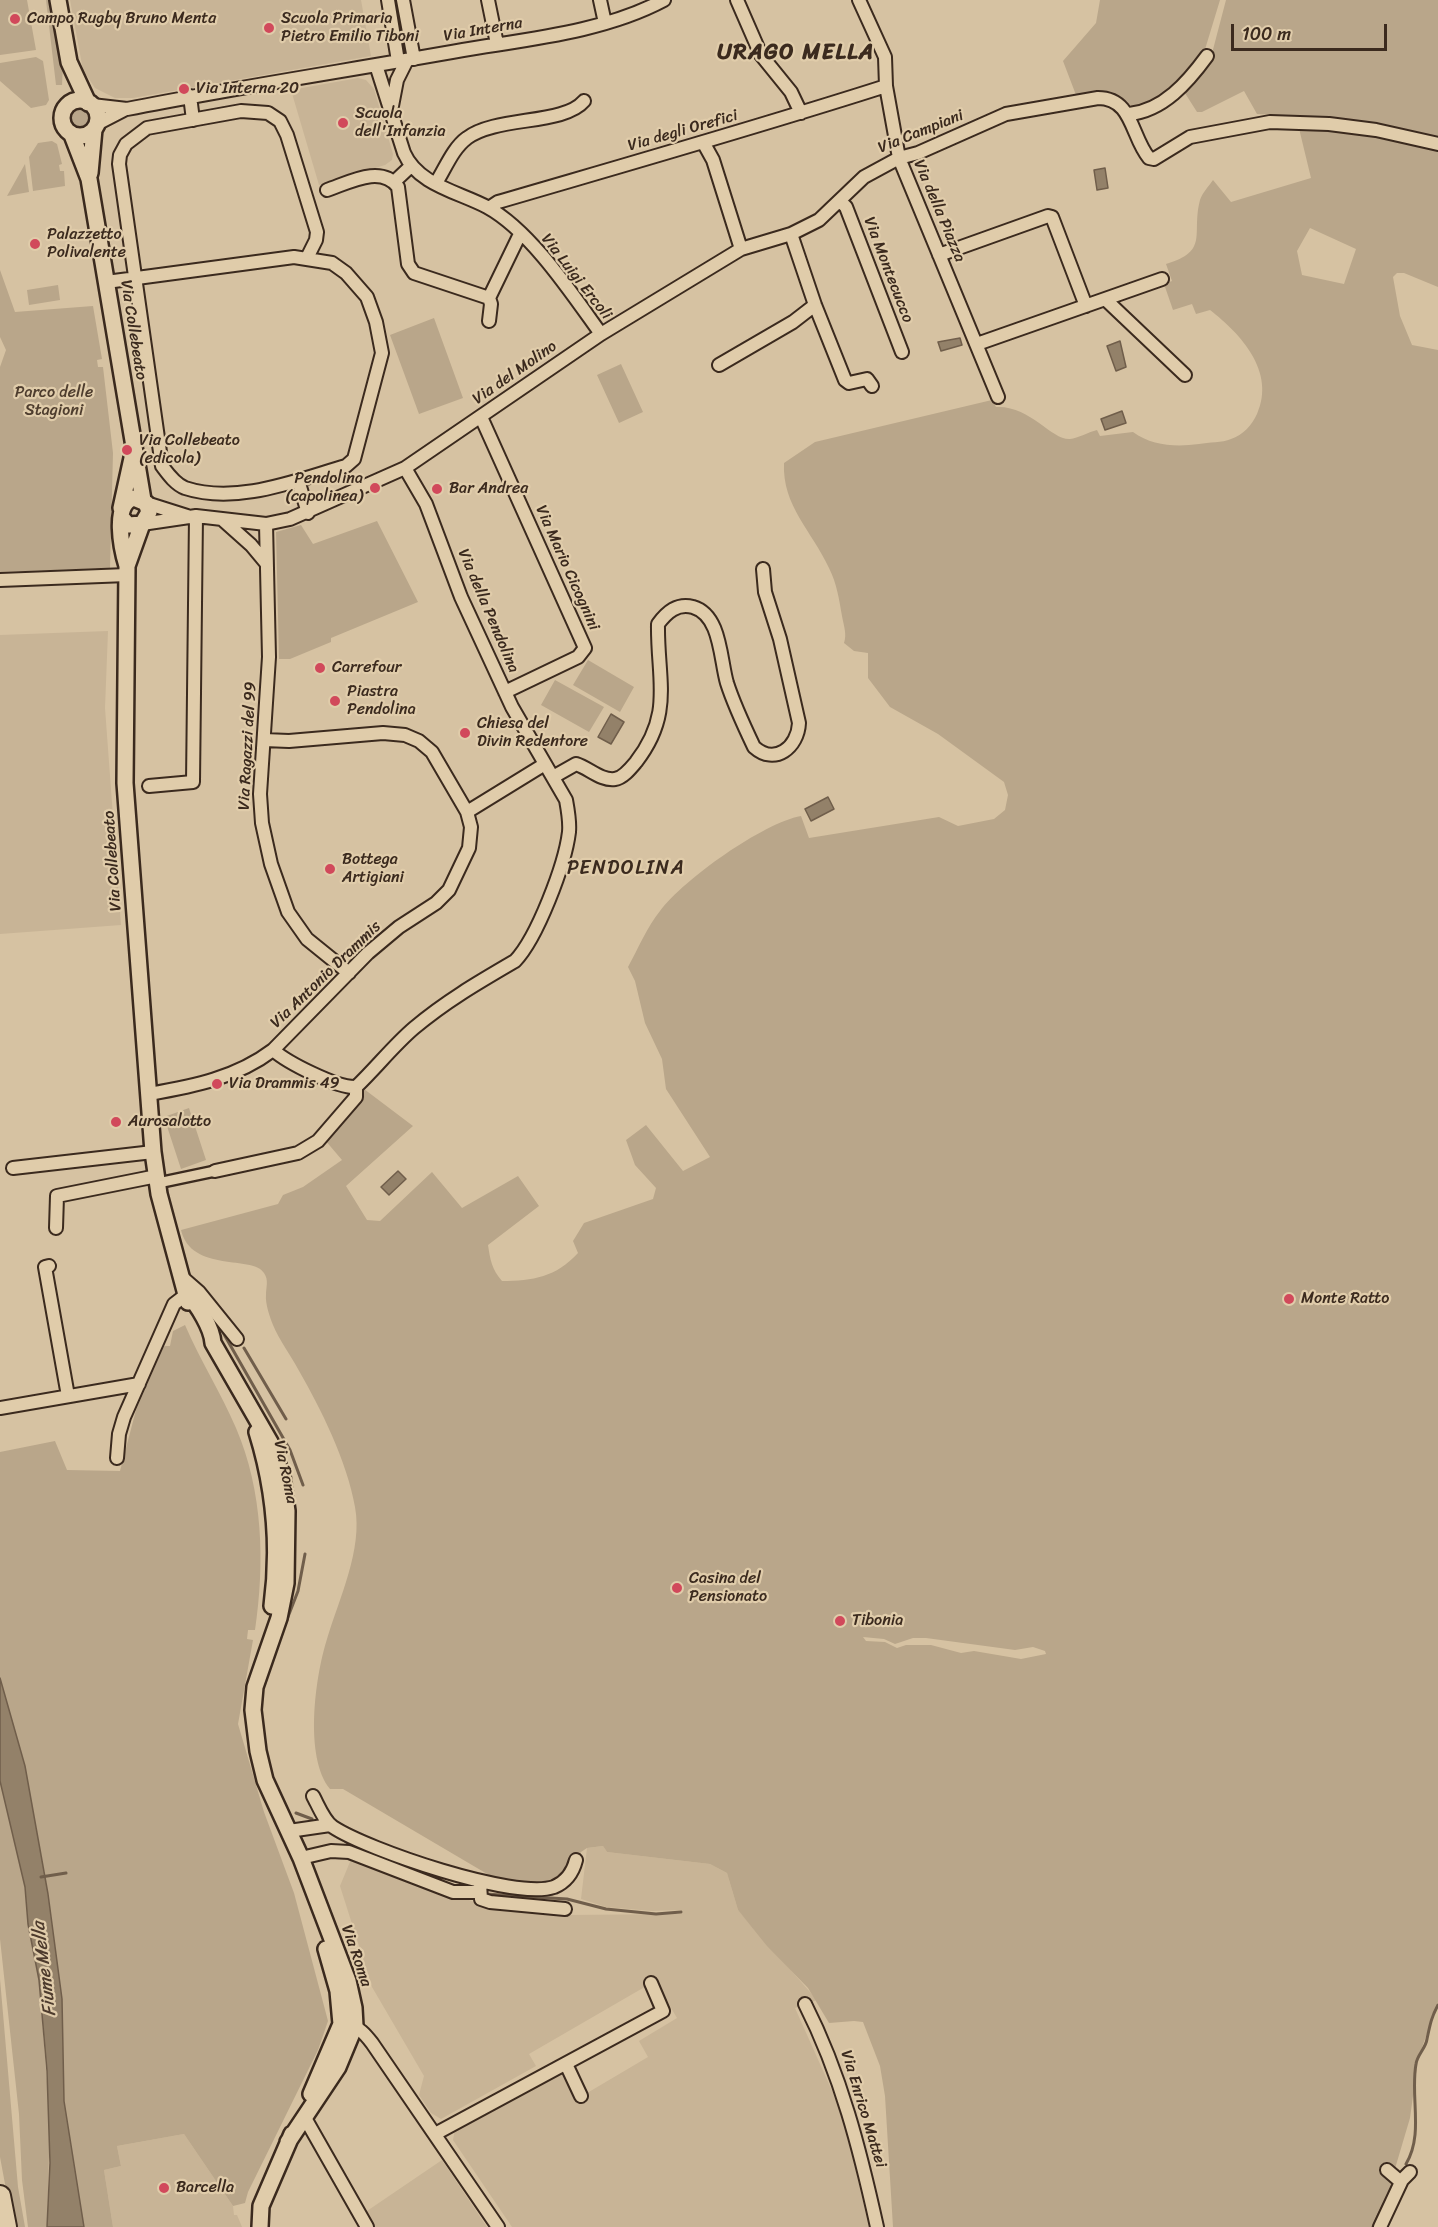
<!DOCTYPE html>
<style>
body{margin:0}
#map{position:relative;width:1438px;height:2227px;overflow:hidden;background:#d6c2a2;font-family:Sriracha,sans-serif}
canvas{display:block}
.scale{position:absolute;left:1231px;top:24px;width:156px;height:27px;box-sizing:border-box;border:3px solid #3b2a1e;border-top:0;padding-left:8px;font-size:18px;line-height:21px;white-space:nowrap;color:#3b2a1e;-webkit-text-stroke:4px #e0ccaa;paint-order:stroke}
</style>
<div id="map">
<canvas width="1438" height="2227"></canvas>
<div class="scale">100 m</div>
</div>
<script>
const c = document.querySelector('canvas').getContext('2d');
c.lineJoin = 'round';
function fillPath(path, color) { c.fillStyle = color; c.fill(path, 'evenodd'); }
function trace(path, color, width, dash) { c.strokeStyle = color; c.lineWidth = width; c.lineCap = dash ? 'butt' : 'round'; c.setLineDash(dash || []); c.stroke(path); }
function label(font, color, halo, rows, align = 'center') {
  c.font = font + ' Sriracha,sans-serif'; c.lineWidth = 4.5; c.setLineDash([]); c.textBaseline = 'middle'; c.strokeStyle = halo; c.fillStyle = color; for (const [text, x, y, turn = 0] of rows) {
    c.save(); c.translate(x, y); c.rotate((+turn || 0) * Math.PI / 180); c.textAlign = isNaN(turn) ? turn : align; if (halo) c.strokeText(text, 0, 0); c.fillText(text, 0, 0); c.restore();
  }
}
const built = new Path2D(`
 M70,0H361L371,56L133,98H115L95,88L83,70Z
 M358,78L366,80L374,89L393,154L392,160L385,165L319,185L291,90Z
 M108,631L105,708L121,925L0,934V635Z
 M603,1846L607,1852L710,1864L727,1873L738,1910L817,2000L795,2008L833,2093L846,2129L869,2227H512L453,2140L455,2129L560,2071L577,2099L648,2057L639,2041L677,2018L655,1981L529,2054L536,2066L441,2119L431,2113L419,2095L424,2076L372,1987L340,1886L352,1857L485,1906L567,1915L681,1914V1910L652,1911L606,1907L581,1899L587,1848Z
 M184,2134L233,2206L234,2215H237L242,2227H113L104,2170L121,2166L117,2146Z
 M442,2160L487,2227H372L364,2213Z`);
const green = new Path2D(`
 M0,0H27L36,50L0,55Z
 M46,0H52L63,65L62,85H56Z
 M1100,0H1220L1203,56L1171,92L1143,106H1132L1105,91L1076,95L1063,61L1096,23Z
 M1226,0H1438V287L1404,273H1397L1393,277L1400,316L1412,345L1438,350V2002L1418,2059L1410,2118L1394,2172L1397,2185L1376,2227H893L885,2096L880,2066L863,2022L854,2021L829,2023L808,1988L767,1946L738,1910L727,1873L710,1864L607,1852L603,1846L587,1848L581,1852L556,1882H508L494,1878L343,1789H330C304,1757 315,1677 327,1639C339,1599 363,1549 355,1507C347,1461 321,1409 298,1369C290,1354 279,1340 273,1325C270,1318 265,1303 266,1295C266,1287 269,1280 264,1273C254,1255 191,1273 181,1230L278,1204L283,1195L303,1187L342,1160L319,1133L364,1089L413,1126L346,1186L367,1220L380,1221L432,1172L462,1208L518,1176L539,1206L488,1245C490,1259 492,1270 502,1281C533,1281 556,1277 578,1253L573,1241L584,1223L653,1199L656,1188L635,1165L626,1140L646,1125L683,1171L710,1157L666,1089L662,1059L645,1023L635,981L628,967C638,949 647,927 660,911C684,879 763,823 801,816L809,838L939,817L958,826L994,819L1005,810L1008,795L1004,782L938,734L890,707L868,678V653L854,651L844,643C847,634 844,627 842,616C839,599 837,584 829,568C812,531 782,506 784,463L815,442L992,400L996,407C1030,405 1051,440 1070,439C1078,438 1089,432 1097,430L1100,436L1133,432C1152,446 1176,447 1199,444C1209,442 1222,443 1231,439C1243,435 1252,425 1257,414C1276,372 1241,334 1210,310L1196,314L1192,304L1173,310L1164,284L1172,281L1166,264C1210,251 1191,234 1200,200C1202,193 1209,186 1213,180L1231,202L1311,178L1296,116L1257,114L1244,91L1202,112H1197L1183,90L1210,61ZM1310,228L1356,249L1344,284L1302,275L1297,251ZM863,1637L884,1639L895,1644L913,1638H926L1015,1650L1033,1647L1045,1651L1046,1654L1021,1659L974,1651L961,1653L931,1645H906L897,1648L885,1642L866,1641Z
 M36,57L43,61L49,100L46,105L31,108L0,81V63Z
 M70 119a10 10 0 1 1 20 0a10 10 0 1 1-20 0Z
 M52,141L57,144L62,164L59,165L60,171H64L65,186L33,191L29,157L38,143Z
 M25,164L29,192L7,196Z
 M0,270L15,312L93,306L102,359L97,360L98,367H103L113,453L110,568L0,572V367L6,350L0,337Z
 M58,285L60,300L29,305L27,290Z
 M434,318L463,398L419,414L390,335Z
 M621,364L643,412L619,423L597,375Z
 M377,521L418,602L331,638V642L290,659H279L276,532L301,525L313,544Z
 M588,660L634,687L620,712L573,685Z
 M555,680L604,707L589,732L541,705Z
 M189,1108L206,1160L181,1169L164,1117Z
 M185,1325C200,1360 221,1393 236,1428C263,1491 265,1563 255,1630H248L247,1639L253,1640L238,1724L264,1812L294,1893L328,2021L318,2050L248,2192L245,2203L233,2206L184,2134L117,2146L121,2166L104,2170L113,2227H84L64,2101L62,1999L48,1893L25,1766L0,1678V1452L55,1441L67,1470L120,1471L136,1410L164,1346H170L173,1331Z
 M0,1781L25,1887L28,1924L39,1980L50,2121L47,2227H28L22,2180L19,2114L0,1939Z
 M0,1979L18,2187L25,2227H13L0,2157Z`);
const water = new Path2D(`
 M1105,168L1108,188L1097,190L1094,170Z
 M960,338L962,345L941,351L938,342Z
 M1120,341L1126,367L1116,371L1107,346Z
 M1122,411L1126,423L1105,430L1101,419Z
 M611,714L624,722L611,744L598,737Z
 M828,797L834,809L811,821L805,809Z
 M398,1171L406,1179L389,1195L381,1187Z
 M0,1678L25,1766L48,1894L62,1999L64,2101L84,2227H47L50,2163L47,2071L39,1980L28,1924L25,1887L0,1781Z`);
const stream = new Path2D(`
 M217,1322L290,1450L303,1485
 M244,1348L286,1419
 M286,1622L298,1591L305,1554
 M296,1813L312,1819
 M336,1834L349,1844
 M41,1877L66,1873
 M485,1894L567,1899L606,1909L656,1914L681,1912
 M1406,2164C1424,2134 1410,2097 1416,2064C1417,2055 1426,2048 1427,2039C1430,2025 1431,2018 1438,2005
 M1373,2227L1384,2204`);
const pedestrian = new Path2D(`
 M158,1183L215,1171`);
const minor = new Path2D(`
 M388,0L398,61
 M403,0L414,59
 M488,0L497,44
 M600,0L605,23
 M737,0L761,55L791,92L801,113
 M859,0L885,57L886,86L899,158L998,397
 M376,65L404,153C418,185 459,192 487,207C531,231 572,294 601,334
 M190,96L193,120
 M92,105L127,109C238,87 351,70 463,50C529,39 604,32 664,0
 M392,106L397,80L407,60
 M1129,114C1163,111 1188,82 1207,56
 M97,124L126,109
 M394,182L411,166
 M436,183C445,169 453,148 467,138C496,116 564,125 584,101
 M327,190C348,183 381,164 398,187L408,264L414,273L489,298L520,234
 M840,201L846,207L902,352
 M489,208L498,202C628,164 758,127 886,86
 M791,234L815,305L845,380L849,383L867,379L872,386
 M741,249L791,234L819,220L864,177L899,158L918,153L1006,114L1098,98C1133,98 1131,137 1149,158L1154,159L1190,137L1270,122L1329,124L1376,130L1438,144
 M939,255L1048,216L1052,217L1086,306
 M106,282L137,278L294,257L332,263L346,273L367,297L376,322L382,353L354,459L346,466C297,480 237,505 185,488C175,484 168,474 162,466L119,164L120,155L126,144L147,128L241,111L268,113L280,121L287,135L317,232L316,240L307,258
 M1105,299L1185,375
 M489,321L491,304L489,298
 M977,344L1162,279
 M719,365L793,322L815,305
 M481,417L585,648L578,657L505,692
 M298,480L308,513
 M146,503L187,516
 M223,520L251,545L266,563
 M142,524L196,516L266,524L290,519L405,468L601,334L741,249L713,160L703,142
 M266,524L269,657L260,794L262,823L271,864L288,912L307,939L349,973
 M0,580L127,575
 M553,777L576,764C589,768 601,781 615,779C623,778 631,768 636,762C674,713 657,679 658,624C667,612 677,603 693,607C721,615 720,659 727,683C734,705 744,726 754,747C775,766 798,747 799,723L780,639L765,592L763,569
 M149,786L193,782L196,516
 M467,812L545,764
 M273,1050C288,1063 337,1088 356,1087C376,1068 393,1046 414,1028C446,1001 479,982 515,961C537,938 565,865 569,832C570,821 568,811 566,800L512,707L461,597L426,504L405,468
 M149,1094C194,1086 236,1078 273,1050L368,953L399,927L436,903L449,890L469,848L471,827L467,812L432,752L419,741L405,735L383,733L289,741L264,740
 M13,1168L153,1152
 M215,1171L298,1153L318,1141L356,1097V1087
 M56,1228L57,1196L157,1176
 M49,1266L45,1267L68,1396
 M183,1278L199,1292L237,1339
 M0,1408L139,1384
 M117,1458L119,1434L124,1417L174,1304L187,1294
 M313,1796C318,1805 324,1821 333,1827C368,1850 514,1900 554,1887C566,1882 573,1872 576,1860
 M289,1831L330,1825
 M301,1858L331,1851L349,1852L453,1892H479
 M480,1884L481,1899L490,1902L565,1909
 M805,2004C841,2075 860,2150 877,2227
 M348,2025C359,2027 365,2034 372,2043L498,2227
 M566,2064L581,2096
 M305,2118L367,2227
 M435,2134L663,2011L651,1983
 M1387,2170L1401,2182
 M1380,2227L1402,2180L1410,2172`);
const tertiary = new Path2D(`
 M58,0L69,62L88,103
 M62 118a18 18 0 1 1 36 0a18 18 0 1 1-36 0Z
 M72,135L89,179L143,500
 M90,173L94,129
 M121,508L132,458
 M122,518L128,525L142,524L149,512L146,503L134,498C112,503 122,550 127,566
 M142,524L127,566L125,783L153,1152L159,1194L188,1302
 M187,1294C198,1305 212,1328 213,1343L270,1442L282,1476L287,1511L286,1583L279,1618L255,1687L253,1710L258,1751L265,1780L301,1858L348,1981L354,2008L355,2026L338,2067L288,2142
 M257,1432C275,1490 280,1546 272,1606
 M311,2094L341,2024L338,1991L326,1949
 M260,2227L261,2206L292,2134`);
const trunk = new Path2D(`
 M0,2196L6,2227`);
const markers = [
 [15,19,6,"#d1495b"],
 [269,28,6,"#d1495b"],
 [184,89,6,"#d1495b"],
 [343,123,6,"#d1495b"],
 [35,244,6,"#d1495b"],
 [127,450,6,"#d1495b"],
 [375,488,6,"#d1495b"],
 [437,489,6,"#d1495b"],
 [320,668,6,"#d1495b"],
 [335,701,6,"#d1495b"],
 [465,733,6,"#d1495b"],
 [330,869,6,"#d1495b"],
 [217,1084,6,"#d1495b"],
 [116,1122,6,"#d1495b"],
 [1289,1299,6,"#d1495b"],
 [677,1588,6,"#d1495b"],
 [840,1621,6,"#d1495b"],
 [164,2188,6,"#d1495b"]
];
const poiNames = [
 ["Campo Rugby Bruno Menta",27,19],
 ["Scuola Primaria",281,19],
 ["Pietro Emilio Tiboni",281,37],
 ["Via Interna 20",196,89],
 ["Scuola",355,114],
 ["dell'Infanzia",355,132],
 ["Palazzetto",47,235],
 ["Polivalente",47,253],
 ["Via Collebeato",139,441],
 ["(edicola)",139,459],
 ["Pendolina",363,479,"right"],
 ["(capolinea)",363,497,"right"],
 ["Bar Andrea",449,489],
 ["Carrefour",332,668],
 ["Piastra",347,692],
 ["Pendolina",347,710],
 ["Chiesa del",477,724],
 ["Divin Redentore",477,742],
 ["Bottega",342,860],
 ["Artigiani",342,878],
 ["Via Drammis 49",229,1084],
 ["Aurosalotto",128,1122],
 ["Monte Ratto",1301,1299],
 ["Casina del",689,1579],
 ["Pensionato",689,1597],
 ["Tibonia",852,1621],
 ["Barcella",176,2188]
];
const streetNames = [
 ["Via Interna",483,30,-10],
 ["Via degli Orefici",683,131,-16],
 ["Via Campiani",921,132,-22],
 ["Via della Piazza",939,211,67],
 ["Via Montecucco",888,270,69],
 ["Via Luigi Ercoli",576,277,52],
 ["Via Collebeato",133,330,81],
 ["Via del Molino",515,373,-35],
 ["Via Mario Cicognini",567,568,66],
 ["Via della Pendolina",488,611,67],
 ["Via Ragazzi del 99",248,746,-87],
 ["Via Collebeato",113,861,-94],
 ["Via Antonio Drammis",326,975,-44],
 ["Via Roma",285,1472,78],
 ["Via Roma",356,1956,71],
 ["Via Enrico Mattei",863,2109,73]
];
const parkNames = [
 ["Parco delle",54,393],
 ["Stagioni",54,411]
];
const waterNames = [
 ["Fiume Mella",45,1969,-97]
];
const quarterNames = [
 ["PENDOLINA",626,869]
];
const districtNames = [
 ["URAGO MELLA",796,53]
];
fillPath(built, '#c8b496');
fillPath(green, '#b9a68a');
fillPath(water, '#938169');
trace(water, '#705e4b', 1.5);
trace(stream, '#705e4b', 3);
trace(pedestrian, '#3b2a1e', 14);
trace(minor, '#3b2a1e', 16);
trace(tertiary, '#3b2a1e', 20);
trace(trunk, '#3b2a1e', 24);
trace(pedestrian, '#e0ccaa', 9);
trace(minor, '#e0ccaa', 12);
trace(tertiary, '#e0ccaa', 15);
trace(trunk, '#e0ccaa', 20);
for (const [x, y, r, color] of markers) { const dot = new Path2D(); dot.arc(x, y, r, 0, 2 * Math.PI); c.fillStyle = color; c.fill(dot); trace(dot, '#e0ccaa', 2); }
label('16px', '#3b2a1e', '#e0ccaa', poiNames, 'left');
label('16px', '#3b2a1e', '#e0ccaa', streetNames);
label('16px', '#4e3d2e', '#e0ccaa', parkNames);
label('italic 18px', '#4d3b2d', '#e0ccaa', waterNames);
c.letterSpacing = '1.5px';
label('20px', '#3b2a1e', '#e0ccaa', quarterNames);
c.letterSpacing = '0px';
c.letterSpacing = '1.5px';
label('bold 22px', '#3b2a1e', '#e0ccaa', districtNames);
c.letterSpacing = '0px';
</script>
